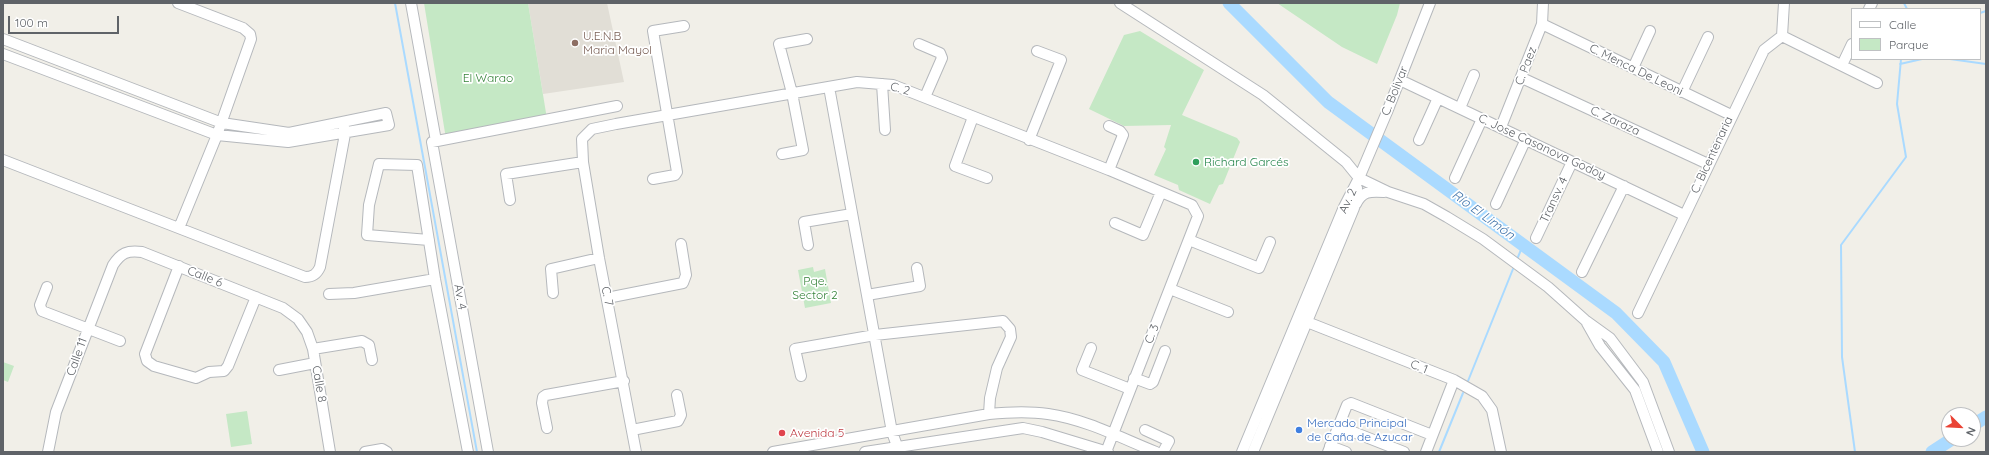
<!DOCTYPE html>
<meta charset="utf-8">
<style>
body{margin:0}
#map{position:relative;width:1989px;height:455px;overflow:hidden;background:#f1efe8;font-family:Quicksand,sans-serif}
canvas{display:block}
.frame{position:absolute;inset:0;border:4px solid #5f6368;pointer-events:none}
.legend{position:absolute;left:1851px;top:8px;width:130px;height:52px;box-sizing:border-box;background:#fff;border:1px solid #bfc1c3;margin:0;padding:5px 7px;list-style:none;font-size:12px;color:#5f6368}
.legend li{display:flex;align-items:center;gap:8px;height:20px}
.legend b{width:20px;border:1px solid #bfc1c3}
.north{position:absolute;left:1941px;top:407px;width:40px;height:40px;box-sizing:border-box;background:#fff;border:1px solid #bfc1c3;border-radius:50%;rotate:114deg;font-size:11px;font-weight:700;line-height:16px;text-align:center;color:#5f6368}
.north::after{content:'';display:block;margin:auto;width:14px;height:18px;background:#ea4335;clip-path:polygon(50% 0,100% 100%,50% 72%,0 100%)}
.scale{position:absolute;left:8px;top:16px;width:111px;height:18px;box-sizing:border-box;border:2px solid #5f6368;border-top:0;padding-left:5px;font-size:12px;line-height:14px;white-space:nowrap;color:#5f6368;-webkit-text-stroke:3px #fff;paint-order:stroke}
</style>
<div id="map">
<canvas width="1989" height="455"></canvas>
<div class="frame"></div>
<ul class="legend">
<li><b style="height:5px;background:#fff"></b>Calle</li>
<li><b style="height:11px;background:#c5e8c5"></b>Parque</li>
</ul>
<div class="north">N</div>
<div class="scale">100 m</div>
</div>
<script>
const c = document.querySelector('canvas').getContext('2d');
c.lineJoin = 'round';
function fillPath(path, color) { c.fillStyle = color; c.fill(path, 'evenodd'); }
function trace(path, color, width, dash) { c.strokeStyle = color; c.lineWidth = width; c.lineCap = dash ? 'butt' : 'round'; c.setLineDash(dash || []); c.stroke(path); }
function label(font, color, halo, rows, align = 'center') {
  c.font = font + ' Quicksand,sans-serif'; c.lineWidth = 3.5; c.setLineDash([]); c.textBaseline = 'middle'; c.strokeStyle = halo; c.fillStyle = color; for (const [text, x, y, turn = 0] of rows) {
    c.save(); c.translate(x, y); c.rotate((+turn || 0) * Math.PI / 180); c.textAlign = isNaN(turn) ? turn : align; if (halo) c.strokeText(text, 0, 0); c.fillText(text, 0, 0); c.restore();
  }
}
const education = new Path2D(`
 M528,3H607L624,82L543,94Z`);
const green = new Path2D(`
 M424,3H528L547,119L446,139Z
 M1277,3H1400L1397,15L1377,64L1342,47Z
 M1140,31L1204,70L1182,115L1237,138L1240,142L1223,184L1219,185L1210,204L1179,190L1178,185L1154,175L1166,149L1164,147L1171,125L1124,126L1089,109L1124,35Z
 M813,267L814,272L825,269L831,303L805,308L798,270Z
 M3,362L14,366L8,382L3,380Z
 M247,411L252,444L231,447L226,414Z`);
const stream = new Path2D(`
 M395,3L477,452
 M1904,3L1907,9
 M1980,13L1986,11
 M1950,59L1986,64
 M1900,64L1922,59
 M1518,257L1523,245
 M1468,381L1513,269
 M1439,452L1463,393
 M1855,452L1842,357L1841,245L1906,157L1897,104L1901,59`);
const river = new Path2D(`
 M1229,3L1328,102L1616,313L1664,362L1703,452
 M1973,425L1986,417
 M1932,452L1952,439`);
const minor = new Path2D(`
 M178,3L243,28L250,34L251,39L217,135L179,228
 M411,3L436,141
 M1120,3L1263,95L1346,162L1359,178L1388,192L1424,204L1447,217L1483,239L1548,287L1585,320L1610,338L1643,382L1669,452
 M1869,9L1872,3
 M1542,24L1731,115
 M1782,36L1877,83
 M3,39L222,123L289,133L386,113L389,125L288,142L217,135L3,54
 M919,44L940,53L942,58L925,97
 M1842,65L1852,44
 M1633,68L1650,31
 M1522,78L1708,164
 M1400,80L1684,215
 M882,84L885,130
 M829,87L892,432L897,446
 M1682,92L1708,37
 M1460,108L1474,75
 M973,117L955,166L987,178
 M1501,127L1542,24L1543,3
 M1029,140L1061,60L1037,51
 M1419,140L1438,98
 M782,154L803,150L792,93L779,44L807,39
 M3,160L305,277C313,277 317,274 320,267L345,134L344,128
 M1109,170L1123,135L1120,131L1109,126
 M1455,178L1482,119
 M653,179L675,175L677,172L653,31L684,26
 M510,200L506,174L583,162
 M1356,204C1362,191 1370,191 1384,192
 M1496,204L1526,139
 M1115,223L1143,235L1161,192
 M1536,238L1572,162
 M429,240L367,235L369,205L379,164L417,165L435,279L468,452
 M1189,240L1259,268L1270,242
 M808,245L804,222L852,214
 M179,266L145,354L147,361L154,366L196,378L209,372L224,371L228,366L256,297
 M1582,272L1624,186
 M47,287L40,305L42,311L120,341
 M1170,289L1228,312
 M553,293L551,269L599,258
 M329,294L354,293L435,279
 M867,295L920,286L917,268
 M607,298L683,283L686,275L681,244
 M1638,313L1764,50L1782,36L1784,3
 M1302,320L1454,380L1482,396L1492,410L1501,452
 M1587,323L1600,346L1635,390L1658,452
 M1091,348L1082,370L1130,389
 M313,349L362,341L369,345L372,360
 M279,370L315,363
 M801,376L795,349L875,335L1003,321L1010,329L1011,337L997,368L990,398L989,414
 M1134,378L1150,384L1153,382L1165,351
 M1338,426L1404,452
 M547,428L542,403L543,397L546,395L624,381
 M632,430L678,421L681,415L677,395
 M1145,430L1169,441L1163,452
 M1330,446L1346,452
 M48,452L56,412L113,265C121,253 127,250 142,252L283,308L298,319L307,332L313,349L330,452
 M365,452L382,449L387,452
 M488,452L432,142L617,106
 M636,452L599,258L583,162L582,139L592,129L616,124L857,82L893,85L1109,170L1192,205L1198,216L1106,452
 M773,452L989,414C1009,412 1028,411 1048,414C1085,419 1121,438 1156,452
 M865,452L1023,428L1042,432L1108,452
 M1242,452L1344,207L1359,178L1387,112L1430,3
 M1253,452L1354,208L1357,188
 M1328,452L1347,405L1351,403L1432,435
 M1426,452L1454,380`);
const markers = [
 [575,43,4,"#8d6e63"],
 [1196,162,4,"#2e9e5b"],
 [1299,430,4,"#3f7fe0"],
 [782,433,4,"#e0444e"]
];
const educationNames = [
 ["U.E.N.B",583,36],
 ["Maria Mayol",583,50]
];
const streetNames = [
 ["C. Paez",1526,66,-69],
 ["C. Menca De Leoni",1636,70,26],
 ["C. 2",900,89,16],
 ["C. Bolivar",1395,91,-68],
 ["C. Zaraza",1615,121,25],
 ["C. Jose Casanova Godoy",1542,147,25],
 ["C. Bicentenaria",1712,155,-65],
 ["Transv. 4",1554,200,-65],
 ["Av. 2",1348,201,-65],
 ["Calle 6",205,277,22],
 ["C. 7",607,296,79],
 ["Av. 4",460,297,80],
 ["C. 3",1152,334,-68],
 ["Calle 11",77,357,-70],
 ["C. 1",1419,367,22],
 ["Calle 8",319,384,80]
];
const parkNames = [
 ["El Warao",488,78],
 ["Pqe.",815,281],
 ["Sector 2",815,295]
];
const leisureNames = [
 ["Richard Garcés",1204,162]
];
const shopNames = [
 ["Mercado Principal",1307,423],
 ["de Caña de Azucar",1307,437]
];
const healthNames = [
 ["Avenida 5",790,433]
];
const waterNames = [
 ["Río El Limón",1483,215,36]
];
fillPath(education, '#e1ded6');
fillPath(green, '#c5e8c5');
trace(stream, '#aadaff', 2);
trace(river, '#aadaff', 13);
trace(minor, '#b5b8bc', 12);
trace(minor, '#fff', 10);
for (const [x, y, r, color] of markers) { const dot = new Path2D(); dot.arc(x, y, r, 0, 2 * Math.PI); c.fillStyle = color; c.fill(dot); trace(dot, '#fff', 1.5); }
label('12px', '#785e54', '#fff', educationNames, 'left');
label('12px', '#5f6368', '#fff', streetNames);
label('12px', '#348238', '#fff', parkNames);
label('12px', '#27864d', '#fff', leisureNames, 'left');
label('12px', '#366cbe', '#fff', shopNames, 'left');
label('12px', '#be3a42', '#fff', healthNames, 'left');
label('italic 13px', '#4174aa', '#fff', waterNames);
</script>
